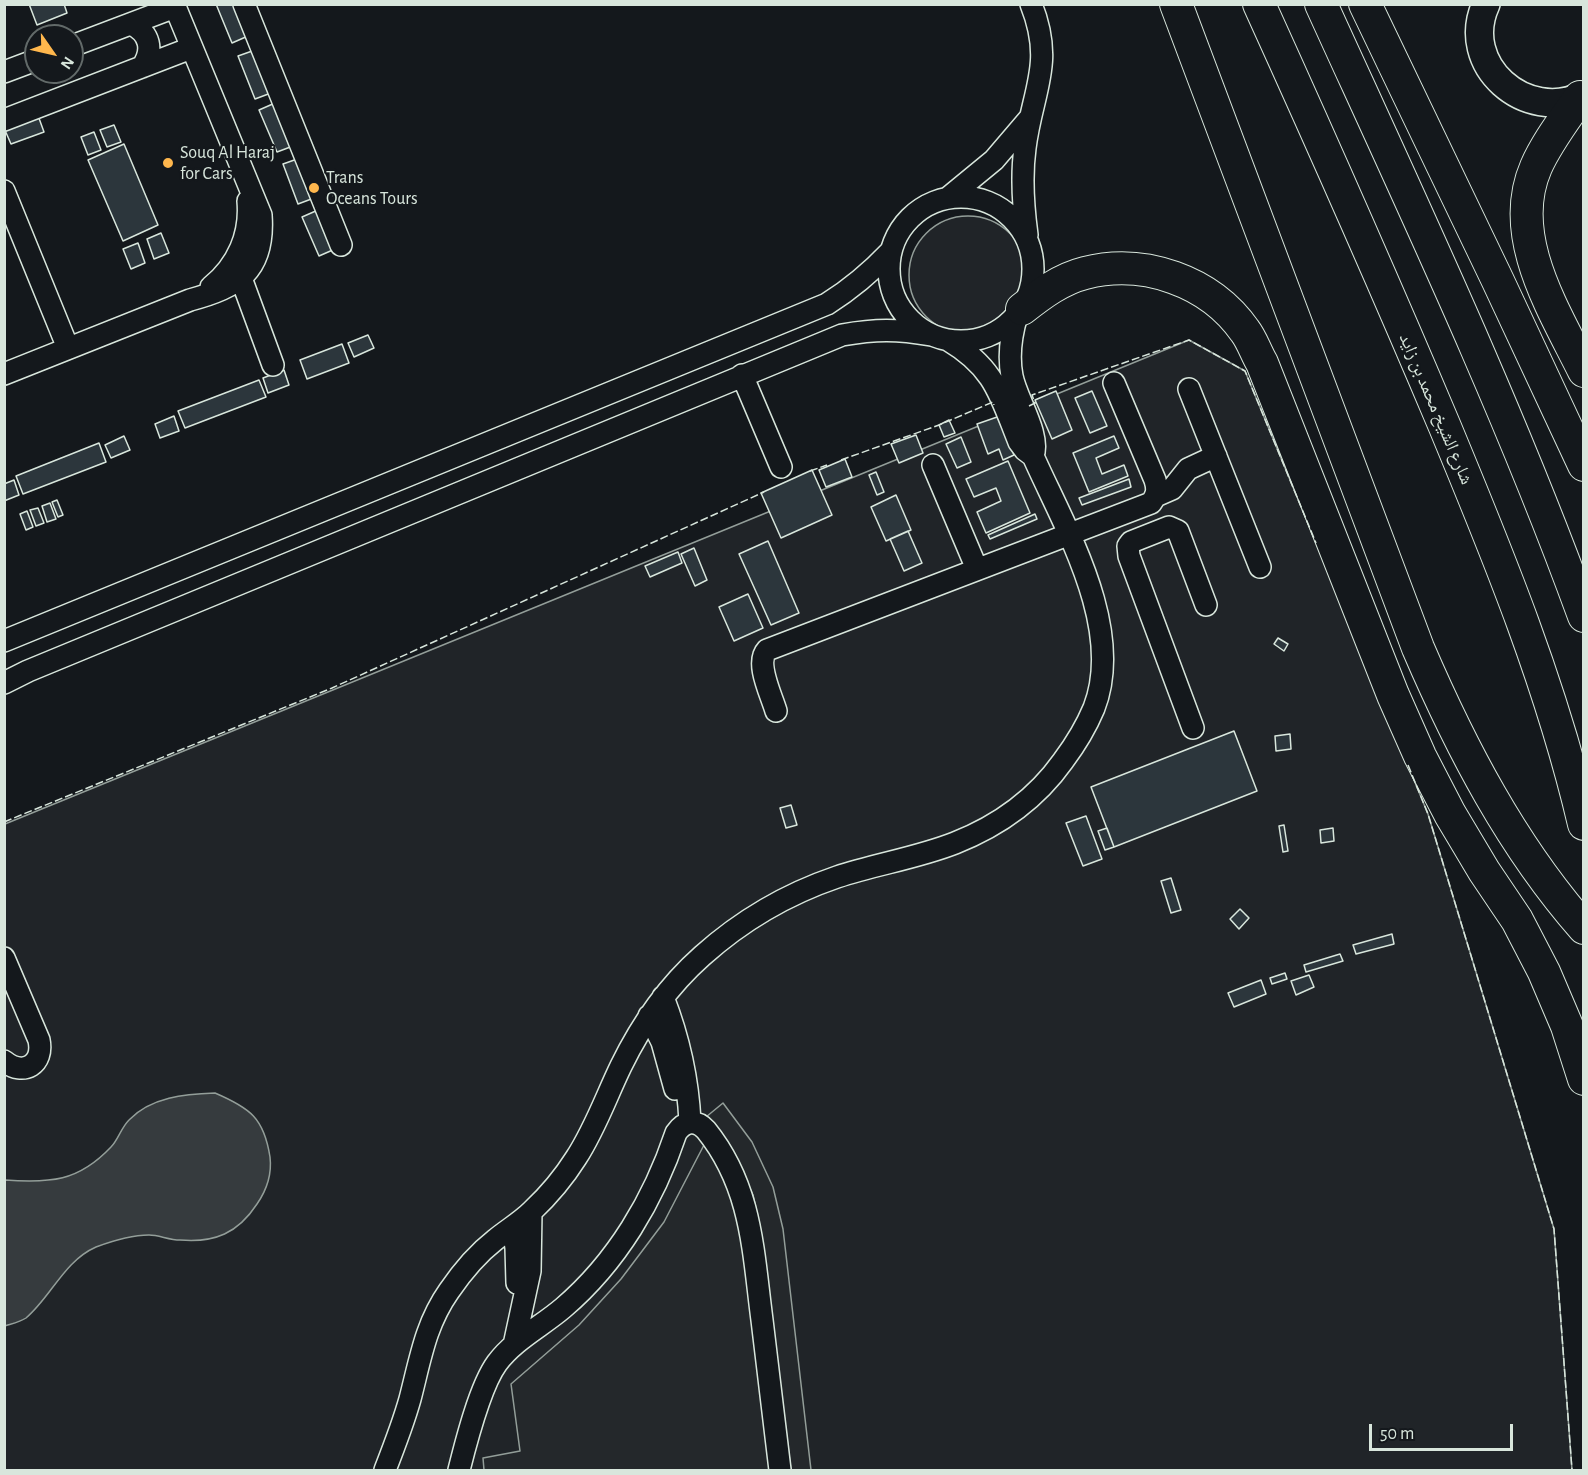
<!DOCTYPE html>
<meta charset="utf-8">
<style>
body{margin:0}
#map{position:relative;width:1588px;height:1475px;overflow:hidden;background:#14181c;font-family:"Alegreya Sans",sans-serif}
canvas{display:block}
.frame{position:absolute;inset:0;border:6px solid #d8e6dc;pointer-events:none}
.north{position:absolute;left:24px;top:24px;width:60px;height:60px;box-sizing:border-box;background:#14181c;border:2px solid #626a69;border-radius:50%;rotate:124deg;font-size:16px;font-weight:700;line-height:24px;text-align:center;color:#d8e6dc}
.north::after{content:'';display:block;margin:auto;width:21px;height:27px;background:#ffb74d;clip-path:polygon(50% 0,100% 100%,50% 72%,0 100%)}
.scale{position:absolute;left:1369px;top:1424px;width:144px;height:27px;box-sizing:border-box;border:3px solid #d8e6dc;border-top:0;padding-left:8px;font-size:18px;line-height:21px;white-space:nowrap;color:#d8e6dc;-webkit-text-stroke:4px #14181c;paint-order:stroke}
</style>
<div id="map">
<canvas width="1588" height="1475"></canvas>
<div class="frame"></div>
<div class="north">N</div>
<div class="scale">50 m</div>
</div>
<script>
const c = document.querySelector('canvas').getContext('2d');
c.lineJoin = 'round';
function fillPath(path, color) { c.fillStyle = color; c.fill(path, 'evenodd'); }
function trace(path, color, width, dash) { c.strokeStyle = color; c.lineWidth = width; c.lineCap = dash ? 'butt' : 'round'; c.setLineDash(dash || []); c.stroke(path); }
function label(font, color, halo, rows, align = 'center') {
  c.font = font + ' "Alegreya Sans","Noto Naskh Arabic",sans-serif'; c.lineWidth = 4.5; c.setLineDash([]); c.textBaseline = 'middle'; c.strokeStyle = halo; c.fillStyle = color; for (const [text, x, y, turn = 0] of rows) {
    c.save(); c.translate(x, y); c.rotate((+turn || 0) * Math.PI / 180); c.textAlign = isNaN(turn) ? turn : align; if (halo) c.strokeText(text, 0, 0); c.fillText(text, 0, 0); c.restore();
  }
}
const green = new Path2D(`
 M909 275a59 59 0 1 1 118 0a59 59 0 1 1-118 0Z
 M1189,340L1245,371L1428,814L1554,1229L1572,1470H5V824Z`);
const parking = new Path2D(`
 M723,1103L752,1142L773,1187L783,1229L811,1470H791L761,1231L753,1195L734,1154L706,1117Z
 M705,1143L730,1179L742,1220L774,1470H484L483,1458L520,1451L511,1384L579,1325L621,1279L664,1222Z`);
const water = new Path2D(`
 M215,1093C250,1108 264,1118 270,1157C272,1174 266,1191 257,1204C238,1233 215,1243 180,1240C169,1240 159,1235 149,1235C131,1235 112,1241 96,1247C64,1261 51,1297 26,1318C20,1322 11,1324 5,1326V1180C50,1183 78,1182 111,1147C118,1140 121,1128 129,1120C151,1097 185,1094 215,1093Z`);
const building = new Path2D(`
 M29,4H64L67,13L37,25Z
 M216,4H235L248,36L232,43Z
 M255,50L271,93L255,99L238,56Z
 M275,103L293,146L277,152L259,110Z
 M36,110L44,132L11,144L4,128Z
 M114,125L121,142L107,147L100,130Z
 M94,132L101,150L88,155L81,137Z
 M124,144L158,225L123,241L88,160Z
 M300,158L314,198L298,204L283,164Z
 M318,210L335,249L319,256L302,217Z
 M161,233L169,253L154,259L147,239Z
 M138,243L145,263L131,269L123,249Z
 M368,335L374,348L354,357L348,343Z
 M342,344L349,363L307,379L300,360Z
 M284,370L289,385L268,393L263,378Z
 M259,380L266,397L185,428L178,411Z
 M1056,391L1072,430L1052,439L1035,400Z
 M1092,391L1107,426L1090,433L1075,398Z
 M174,416L179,431L160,438L155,424Z
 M1000,416L1014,455L1003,460L999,449L988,454L977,424Z
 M949,420L955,433L944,437L939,425Z
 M916,435L923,453L899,463L891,444Z
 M124,436L130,450L111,458L105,445Z
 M1114,436L1119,448L1096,458L1102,474L1124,465L1128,476L1089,492L1073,453Z
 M961,437L971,462L957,468L946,444Z
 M99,443L106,462L23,494L16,476Z
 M845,459L852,477L826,487L819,470Z
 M1008,461L1030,513L986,533L977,512L1001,501L996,488L974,497L966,479Z
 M812,470L832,515L781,538L761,493Z
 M876,472L884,492L877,495L869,475Z
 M1129,479L1131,487L1082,505L1079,498Z
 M14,480L19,495L4,501V484Z
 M896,495L911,530L886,541L871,507Z
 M57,500L63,515L58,517L52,502Z
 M50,503L56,519L47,522L42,506Z
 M38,508L44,523L36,526L30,510Z
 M27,511L33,527L26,530L20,514Z
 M1035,514L1037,519L990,539L988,535Z
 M908,531L922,563L904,571L890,539Z
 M768,541L799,613L771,625L739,554Z
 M694,548L707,580L695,586L681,554Z
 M678,552L682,563L650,577L645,566Z
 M748,594L763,628L734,641L719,607Z
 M1278,638L1288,644L1284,651L1274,644Z
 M1234,731L1257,791L1114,847L1091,787Z
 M1290,734L1291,749L1276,751L1275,736Z
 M791,805L797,825L786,828L780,808Z
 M1086,816L1102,859L1083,866L1066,823Z
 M1284,825L1288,851L1283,852L1279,826Z
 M1107,828L1114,847L1105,850L1098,831Z
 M1333,828L1334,841L1321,843L1320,830Z
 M1171,878L1181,910L1171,913L1161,881Z
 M1240,909L1249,918L1239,929L1230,919Z
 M1392,934L1394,944L1356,954L1353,945Z
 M1340,954L1343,961L1306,972L1304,965Z
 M1285,973L1287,979L1272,984L1270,978Z
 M1309,975L1314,987L1296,995L1291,981Z
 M1261,980L1266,994L1234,1007L1228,993Z`);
const minor = new Path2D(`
 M244,4L341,245
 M131,24C150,33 154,50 142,67
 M72,46L175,7
 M4,72L36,60
 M4,120L191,48
 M4,191L68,348
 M889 269a72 72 0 1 1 144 0a72 72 0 1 1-144 0Z
 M949,197L994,160L1029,119
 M1027,235C1023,205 1021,177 1025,148C1032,91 1055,64 1031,4
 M241,278L273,365
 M211,287C238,265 251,234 248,201
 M1017,315C1011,335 1008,355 1012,376C1016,398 1041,435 1033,456
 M4,374L190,300C238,287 265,271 261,215L174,4
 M742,375L781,467
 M1189,389L1260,567
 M933,465L977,569
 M1156,496L1172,489L1188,469L1216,456
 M4,641L827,304C851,289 871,272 891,251
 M4,683L28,671L842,335C876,329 897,329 931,335
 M776,711C771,694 755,663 767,650L1151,503C1157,495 1158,490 1155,480L1114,383
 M1193,728L1129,556L1128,546L1131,542L1169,527L1178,531L1206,605
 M4,958L39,1040C44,1064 24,1077 4,1061
 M663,997C679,1038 688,1078 690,1122
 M649,1016L662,1042L675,1089
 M513,1227L516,1248L517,1283
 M514,1345L530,1271L531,1212
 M385,1470C394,1447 403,1424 410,1399C420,1361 425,1325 449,1291C462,1272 477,1254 495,1240C507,1230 521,1222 532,1211C549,1195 564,1177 576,1158C595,1129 606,1097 621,1066C641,1025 667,987 702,956C741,921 787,894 837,877C876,864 917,858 955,843C998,826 1036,799 1063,761C1075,745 1086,727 1094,708C1125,628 1065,528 1033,456L1025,450L1019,442C1000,395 995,368 948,340
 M459,1470C466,1442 480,1386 497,1363C514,1340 542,1326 563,1308C617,1262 654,1199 676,1133C684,1121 696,1119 706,1130C752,1187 753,1251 762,1320C768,1370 774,1420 780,1470`);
const major = new Path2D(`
 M1486,4C1458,65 1526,124 1584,95`);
const highway = new Path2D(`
 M1176,4L1418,648C1461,748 1512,846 1584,928
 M1259,4C1323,145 1385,285 1445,427C1499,557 1552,687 1584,824
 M1321,4C1413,206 1508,407 1584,616
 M1365,4L1498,281L1584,465
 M1580,97C1565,119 1547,142 1536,167C1506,236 1554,310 1584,371
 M1022,309C1041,294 1061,279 1085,273C1144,258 1210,281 1245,331C1252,340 1256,353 1262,363L1393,695L1420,756L1450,814L1484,871L1517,920L1544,972L1567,1026L1584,1079`);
const fence = new Path2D(`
 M1029,406L1035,403L1032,395L1189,340L1245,371L1316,543
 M841,460L939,425L993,402L994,405
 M810,471L827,465
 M1408,765L1428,814L1554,1229L1572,1470
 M4,822L332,688L764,492`);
const markers = [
 [168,163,6,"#ffb74d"],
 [314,188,6,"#ffb74d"]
];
const poiNames = [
 ["Souq Al Haraj",180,153],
 ["for Cars",180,174],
 ["Trans",326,178],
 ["Oceans Tours",326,199]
];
const streetNames = [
 ["شارع الشيخ محمد بن زايد",1436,409,67]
];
fillPath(green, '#202428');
trace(green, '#939e99', 1.5);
fillPath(parking, '#24282b');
trace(parking, '#939e99', 1.5);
fillPath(water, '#363b3e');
trace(water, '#939e99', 1.5);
fillPath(building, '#2c363c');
trace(building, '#d8e6dc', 1.5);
trace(minor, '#d8e6dc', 24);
trace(major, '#d8e6dc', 30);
trace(highway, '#d8e6dc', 34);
trace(minor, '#14181c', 21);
trace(major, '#14181c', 27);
trace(highway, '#14181c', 32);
trace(fence, '#d8e6dc', 1.5, [8, 3]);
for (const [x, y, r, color] of markers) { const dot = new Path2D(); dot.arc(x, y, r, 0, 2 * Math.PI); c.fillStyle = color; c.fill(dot); trace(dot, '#14181c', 2); }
label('18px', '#d8e6dc', '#14181c', poiNames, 'left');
label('18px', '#d8e6dc', '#14181c', streetNames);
</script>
